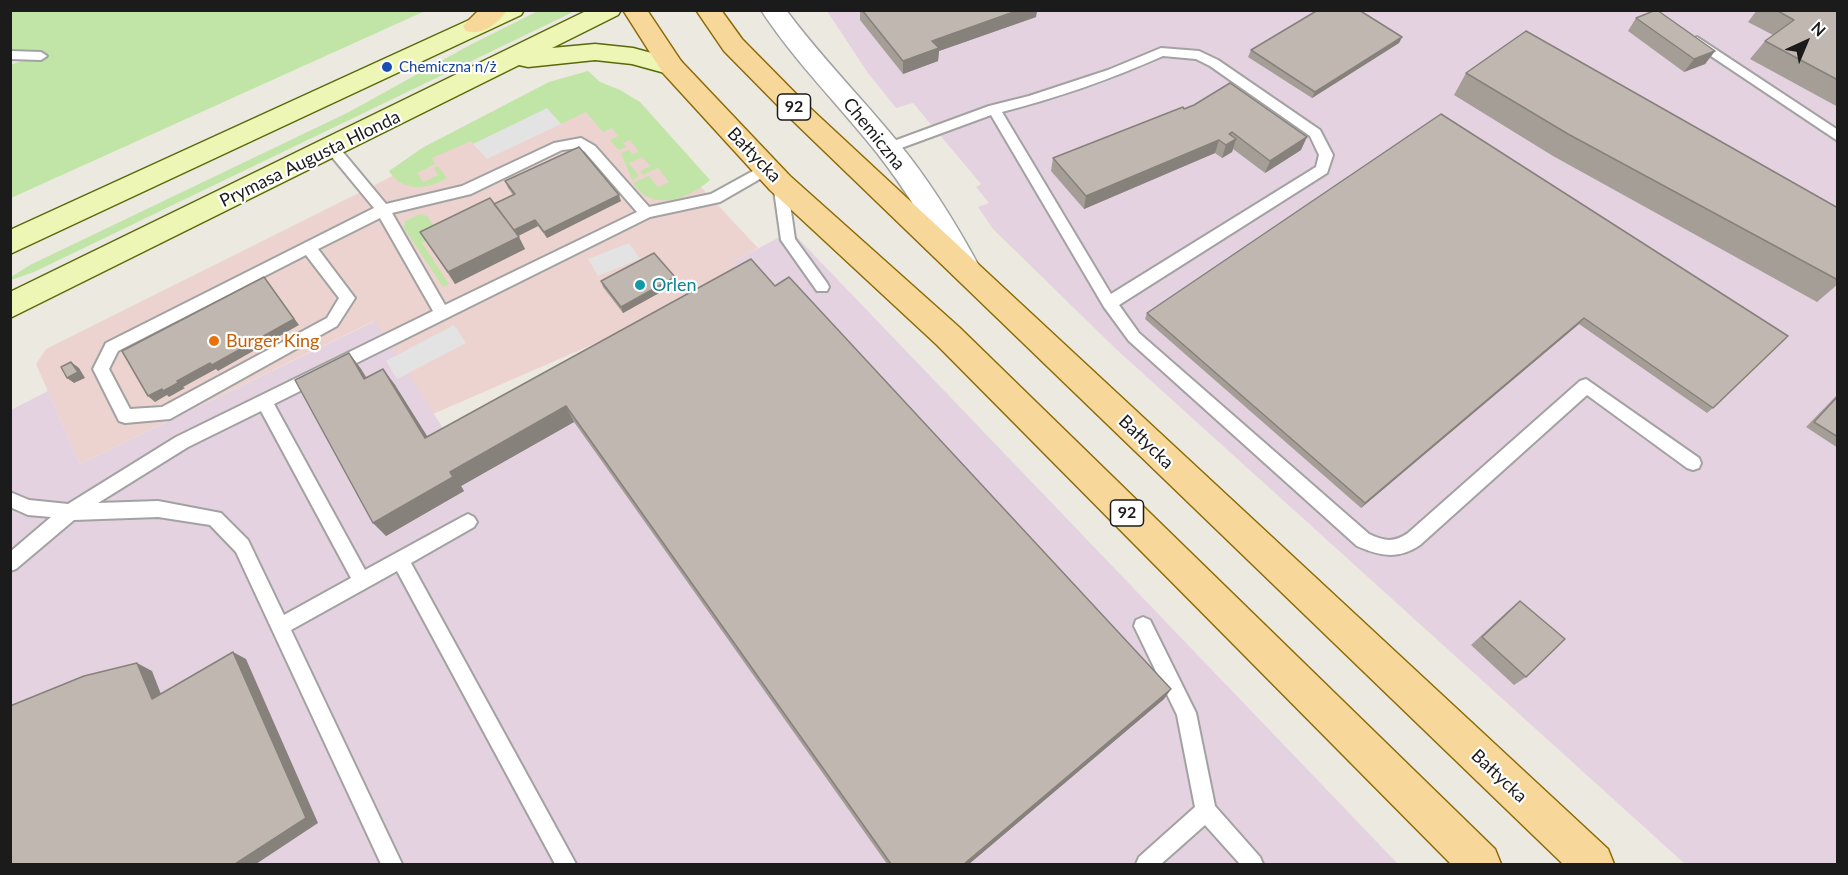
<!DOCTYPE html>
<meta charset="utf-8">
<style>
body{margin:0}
#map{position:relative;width:1848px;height:875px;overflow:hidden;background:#ece9e0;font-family:Lato,sans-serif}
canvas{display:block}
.frame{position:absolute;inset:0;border:12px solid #1b1b1b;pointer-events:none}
.north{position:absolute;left:1776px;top:12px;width:60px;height:60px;-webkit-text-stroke:4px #fff;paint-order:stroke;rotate:44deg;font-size:16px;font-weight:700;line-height:24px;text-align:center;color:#1b1b1b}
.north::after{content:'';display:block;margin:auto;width:21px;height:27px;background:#1b1b1b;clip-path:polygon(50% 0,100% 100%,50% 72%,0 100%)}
</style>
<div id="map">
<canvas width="1848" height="875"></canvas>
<div class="frame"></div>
<div class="north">N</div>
</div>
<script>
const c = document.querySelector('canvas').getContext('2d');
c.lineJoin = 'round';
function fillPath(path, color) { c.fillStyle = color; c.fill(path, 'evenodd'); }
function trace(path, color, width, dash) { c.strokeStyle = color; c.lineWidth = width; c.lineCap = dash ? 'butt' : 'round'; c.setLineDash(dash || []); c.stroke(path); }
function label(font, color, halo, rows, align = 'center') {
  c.font = font + ' Lato,sans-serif'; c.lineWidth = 4.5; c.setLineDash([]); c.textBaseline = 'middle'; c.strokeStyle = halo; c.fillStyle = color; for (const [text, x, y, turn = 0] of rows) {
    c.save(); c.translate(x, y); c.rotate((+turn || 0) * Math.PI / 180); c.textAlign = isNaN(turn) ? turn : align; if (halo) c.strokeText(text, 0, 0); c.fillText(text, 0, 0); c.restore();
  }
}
const commercial = new Path2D(`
 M573,86L681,166L758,248L734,262L741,270L658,316L433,414L374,321L80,464L36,364L46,349Z`);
const industrial = new Path2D(`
 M827,11H1837V864H1685L1117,350L993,229L978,207L989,203L976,187L981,184L913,103L896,108L868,73Z
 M791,231L1398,864H11V410L48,391L80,464L375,321L446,433L740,270L733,262Z`);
const grass = new Path2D(`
 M540,10L571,11V13L34,272L11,280V277L30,265L349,112L468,46Z
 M11,11H425L11,198L10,65L25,60L37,61L44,52L11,49Z
 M588,71L600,82L620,90L640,102L710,180C689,199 652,213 633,183L649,176L658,187L669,182L658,168L643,175L640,171L650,166L642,157L629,163L639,176L632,180L621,153L629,150L632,154L639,152L630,140L623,143L626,147L619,150L610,140L618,136L612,128L603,132L586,112L561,124L547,109L473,144L471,141L432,158L435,164L417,173L423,182L438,175L434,168L438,166L447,178C428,190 401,192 389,171L422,148L549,82Z
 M420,214L427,216L440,234L422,243L449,284L443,287L404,228L405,221Z`);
const parking = new Path2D(`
 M547,108L561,124L487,159L473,144Z
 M629,243L640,259L598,276L588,259Z
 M454,325L466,343L397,379L386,361Z`);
const service = new Path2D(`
 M1697,37L1838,130V141L1693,44L1691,41Z
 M1161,48L1199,51L1218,60L1320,130L1333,155L1327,173L1119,305L1139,333L1369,534C1384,541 1394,543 1408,533L1580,381L1586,379L1699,458L1701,463L1699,468L1693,470L1687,468L1587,395L1420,545C1398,560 1380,556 1357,546L1129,341L1104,307L991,115L893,151L888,153L881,148L883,145L989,106L1029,96L1108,70ZM1163,56L1196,59L1210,66L1310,136L1319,155L1316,167L1111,294L1002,112C1057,98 1111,79 1163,56Z
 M10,51L41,52L47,56L41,60L10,59Z
 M581,138L595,146L649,207L711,194L762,166L767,164L774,169L772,172L720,202L650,217L274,404L365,570L462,517L468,514L474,517L477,522L474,527L411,563L576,864H555L397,571L291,630L402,864H381L236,552L210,525L158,517L74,520L16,569L10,571V552L51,517L28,515L10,507V492L29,500L68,504L176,437L433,311L380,218L318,249L355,298L337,326L170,419L125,423L119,421L93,369L106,343L374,208L327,151L325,148L327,145H337L386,204L462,186L554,143ZM579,148L585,152L637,212L445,305L392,213L471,194L562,150ZM306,255L339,298L327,318L162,407L130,409L109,369L118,351ZM261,411L351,578L284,615L248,540L221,513L158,501L98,503L188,447Z
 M780,178L787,183L795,239L827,283L829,287L827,291H817L781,240L773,183Z
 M1143,617L1150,620L1196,713L1215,806L1260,857L1263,864H1240L1205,825L1161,864H1136L1139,857L1195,807L1177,715L1134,626L1136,620Z`);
const minor = new Path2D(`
 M761,10H786C820,56 860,96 896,140C928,178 955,222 979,266L974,274L964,277L954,274C931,232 907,191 877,153C839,105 795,62 761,10Z`);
const secondary = new Path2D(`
 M491,10H524L521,15L10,254V230Z
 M588,10H621L618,15L552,48L595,44L633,48L681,61L685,67L681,73L672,75L632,64L595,60L528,67L519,65L10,318V292Z`);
const primary = new Path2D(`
 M479,10H507C498,24 482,36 466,31L463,26Z
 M623,10H647L681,61L790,176L959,327L1495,849L1501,864H1451L937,345L770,190L663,73Z
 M696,10H721L742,39L809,107L1608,849L1614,864H1563L791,119L724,51Z`);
const wall = new Path2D(`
 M860,10H1037L1036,17L939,51L938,61L903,74L860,20Z
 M1757,10H1838V107L1750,59L1765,41L1773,35L1748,22Z
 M1636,18L1715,51L1705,64L1684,72L1628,31Z
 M1402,37L1399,43L1312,98L1248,57L1251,50Z
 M1466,73L1838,208V284L1817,302L1553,156L1454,95Z
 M1184,109L1301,150L1265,173L1233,149L1232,152L1222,158L1215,153L1084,209L1051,171L1053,158Z
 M1441,114L1713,408L1707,413L1579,324L1361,508L1145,319L1147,313Z
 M505,181L621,201L547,238L538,226L518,236L525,249L455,284L420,232L494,204L513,195L508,188Z
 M601,281L677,283L623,313L603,287Z
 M775,286L1171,689L1164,699L969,864H887L574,422L461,486L464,491L386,536L349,353L361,369L366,377L383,369L395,385L427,436Z
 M1838,394V448L1806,427Z
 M1520,601L1526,677L1514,685L1471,645L1509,610Z`);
const shadedWall = new Path2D(`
 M1019,10H1037L1036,17L939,51L938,61L903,74V61L932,41Z
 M1402,37L1399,43L1312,98L1315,92Z
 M1715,51L1705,64L1684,72L1694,59Z
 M1232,132L1228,144L1236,139L1232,152L1222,158L1229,134Z
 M1307,137L1301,150L1265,173L1270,161Z
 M1219,140L1215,153L1084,209L1086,196Z
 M619,195L621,201L547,238L544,232Z
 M535,220L538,226L516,237L512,231Z
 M519,237L525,249L455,284L448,272Z
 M264,277L299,325L218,371L216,369L183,387L185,388L169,397L167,395L155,402L148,396L210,363Z
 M675,277L677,283L623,313L621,307Z
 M1584,318L1579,324L1361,508L1365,503Z
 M349,353L361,369L376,394L364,379Z
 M71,362L79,368L85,378L74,383L67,378Z
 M383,369L395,385L437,452L425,438Z
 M566,406L574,422L461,486L464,491L386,536L373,523L450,472Z
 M233,652L246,659L318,823L256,864H235Z
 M137,663L152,671L166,707L152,699Z
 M1171,689L1164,699L969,864H964Z`);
const building = new Path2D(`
 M862,10H1019L932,41L939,48L903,61Z
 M1318,10H1359L1402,37L1315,92L1251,50Z
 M1656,10H1657L1715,51L1694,59L1636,18Z
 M1776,10H1838V80L1765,41L1794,20Z
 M1526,31L1838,208V280L1568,134L1466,73Z
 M1230,83L1307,137L1270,161L1232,132L1229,134L1236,139L1226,145L1219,140L1086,196L1053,158L1183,107L1184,109L1194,105Z
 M1441,114L1788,336L1713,408L1584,318L1365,503L1147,313Z
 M579,147L619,195L544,232L535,220L514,230L494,204L515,194L505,181Z
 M490,198L519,237L448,272L420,232Z
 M654,253L675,277L621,307L601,281Z
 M751,259L775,286L789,277L1171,689L964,864H891L566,406L450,472L453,477L373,523L295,380L349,353L364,379L383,369L425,438Z
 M264,277L294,319L212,365L210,363L177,381L178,383L163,391L162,389L148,396L122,351Z
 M71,362L78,372L67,378L61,367Z
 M1838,396V437L1814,422Z
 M1520,601L1565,639L1526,677L1482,637Z
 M233,652L306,818L235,864H10V706L84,676L137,663L152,699Z`);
const markers = [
 [387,67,6,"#1a4fb4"],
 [640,285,6,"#0f9aa8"],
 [214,341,6,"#e8710a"]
];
const farTransitnames = [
 ["Chemiczna n/ż",399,67]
];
const shields = [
 [794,107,33],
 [1127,513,33]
];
const shieldNames = [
 ["92",794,107],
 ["92",1127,513]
];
const streetNames = [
 ["Chemiczna",874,134,51],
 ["Bałtycka",754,155,46],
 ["Prymasa Augusta Hlonda",310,159,-26],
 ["Bałtycka",1146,442,44],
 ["Bałtycka",1499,776,43]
];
const cultureNames = [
 ["Orlen",652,285]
];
const foodNames = [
 ["Burger King",226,341]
];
fillPath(commercial, '#edd3cf');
fillPath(industrial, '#e5d2e0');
fillPath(grass, '#c0e5a7');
fillPath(parking, '#e3e3e3');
trace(service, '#a2a2a2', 4);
trace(minor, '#a2a2a2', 3);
trace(secondary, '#586a09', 3);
trace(primary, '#8b6b06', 3);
fillPath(service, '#fff');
fillPath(minor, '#fff');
fillPath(secondary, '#edf6b4');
fillPath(primary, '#f7d79a');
fillPath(wall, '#a59e97');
fillPath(shadedWall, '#86817b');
fillPath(building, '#c0b8b0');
trace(building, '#86817b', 1.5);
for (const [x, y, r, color] of markers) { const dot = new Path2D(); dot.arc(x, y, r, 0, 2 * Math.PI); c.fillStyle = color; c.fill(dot); trace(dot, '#fff', 2); }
label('15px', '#164399', '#fff', farTransitnames, 'left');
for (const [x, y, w] of shields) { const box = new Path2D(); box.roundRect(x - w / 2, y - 13, w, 26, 4.5); c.fillStyle = '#fff'; c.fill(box); trace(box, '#1b1b1b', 1.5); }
label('bold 16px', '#1b1b1b', null, shieldNames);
label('18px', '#1b1b1b', '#fff', streetNames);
label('18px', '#0d838f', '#fff', cultureNames, 'left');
label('18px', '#c56008', '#fff', foodNames, 'left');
</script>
